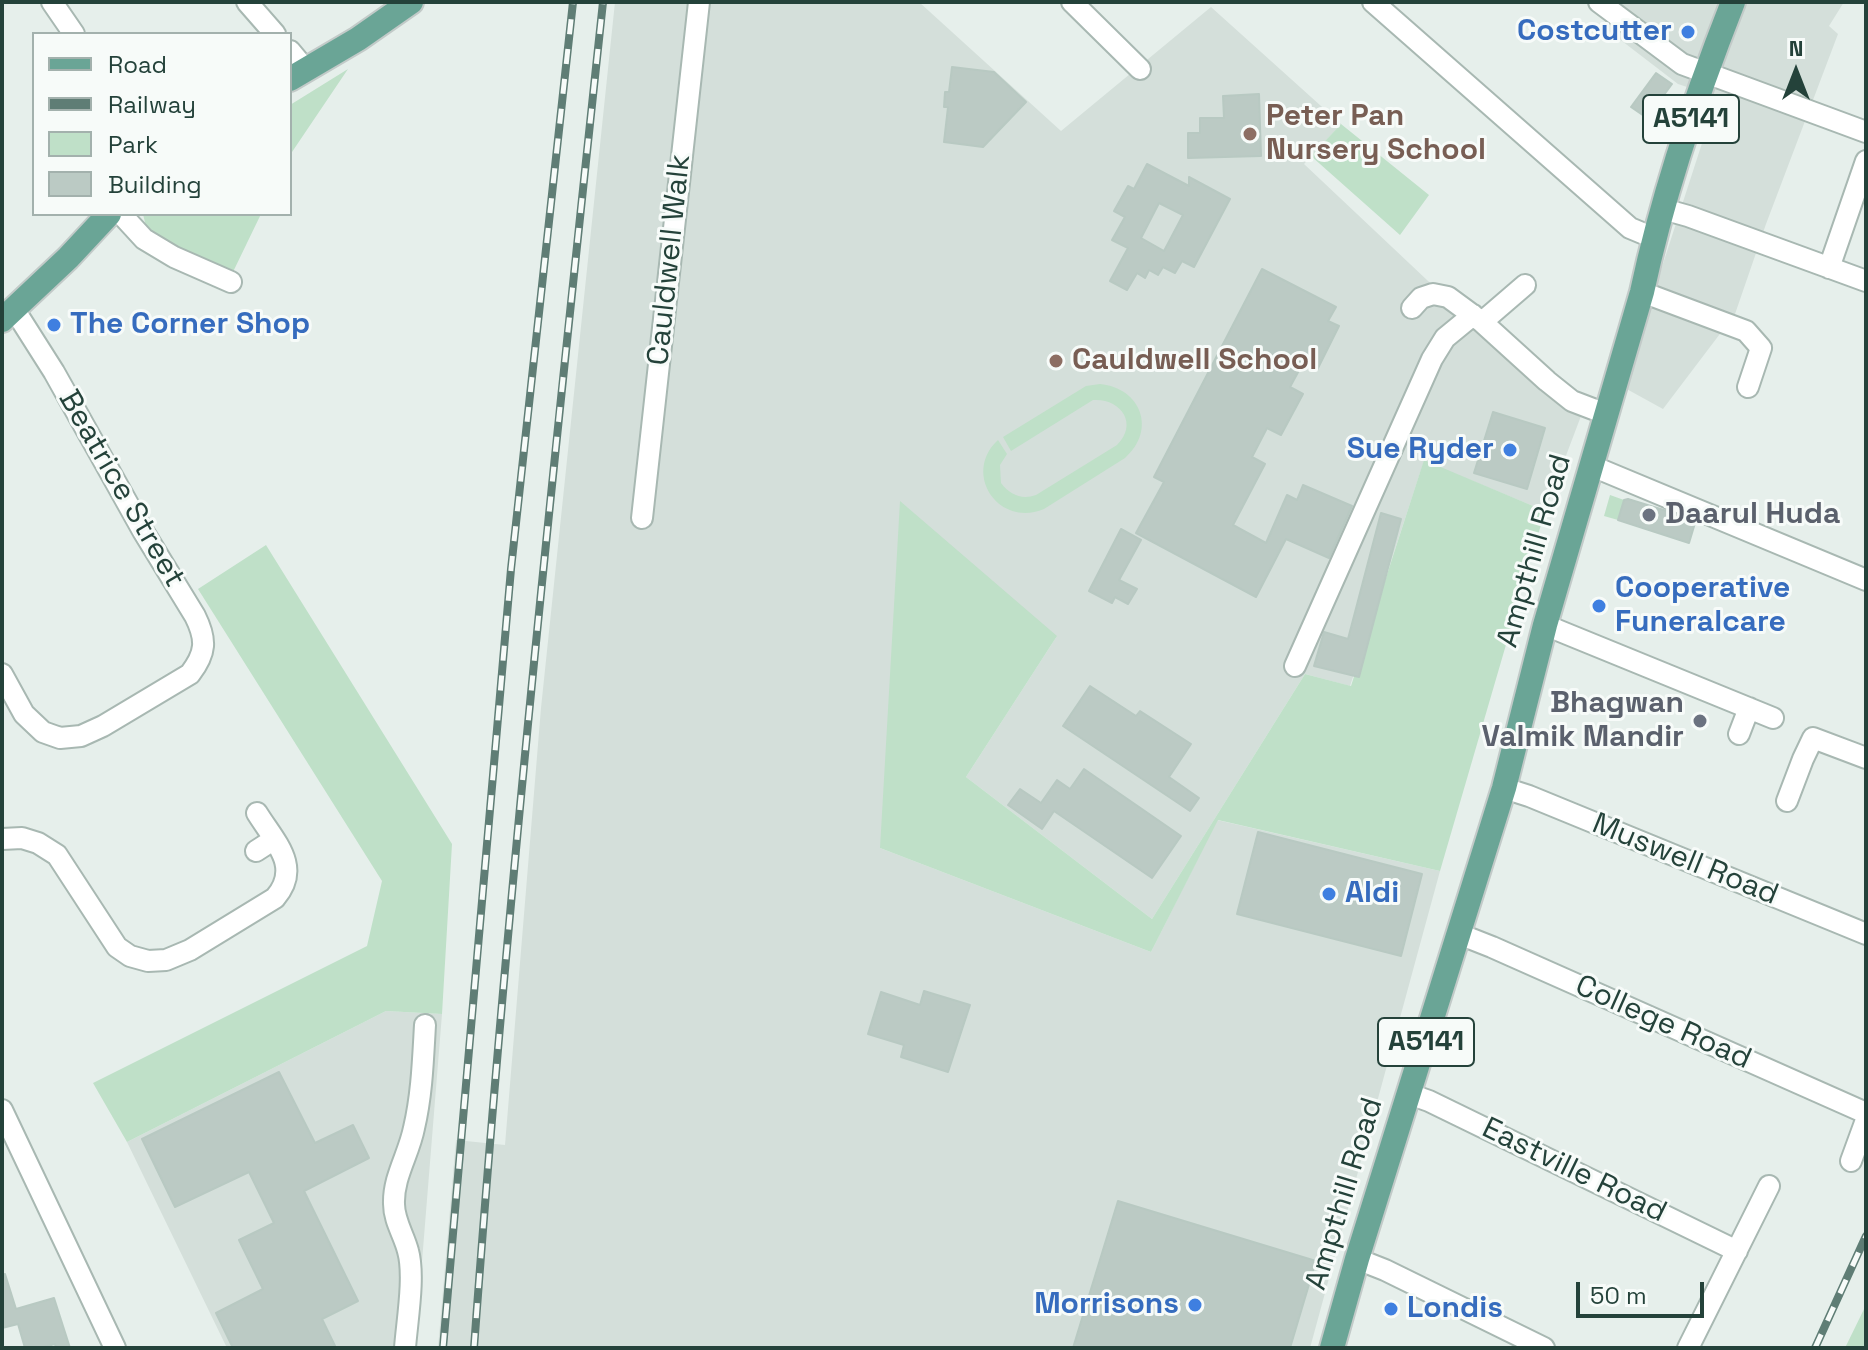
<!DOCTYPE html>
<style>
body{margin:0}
#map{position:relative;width:1868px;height:1350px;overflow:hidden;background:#e6efeb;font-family:"Space Grotesk",sans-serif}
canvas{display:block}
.frame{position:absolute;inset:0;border:4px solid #24423a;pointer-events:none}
.legend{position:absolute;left:32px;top:32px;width:260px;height:184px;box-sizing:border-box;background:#f7fbf9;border:2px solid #a3b1ad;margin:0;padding:10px 14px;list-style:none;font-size:24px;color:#24423a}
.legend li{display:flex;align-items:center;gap:16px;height:40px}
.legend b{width:40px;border:2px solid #a3b1ad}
.north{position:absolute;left:1756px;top:32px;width:80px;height:80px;-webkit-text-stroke:6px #f7fbf9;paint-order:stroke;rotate:0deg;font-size:22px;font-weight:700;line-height:32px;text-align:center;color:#24423a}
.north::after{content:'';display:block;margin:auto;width:28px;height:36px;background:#24423a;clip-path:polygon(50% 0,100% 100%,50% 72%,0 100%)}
.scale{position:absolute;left:1576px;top:1282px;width:128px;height:36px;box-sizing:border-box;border:4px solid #24423a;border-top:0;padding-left:10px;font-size:24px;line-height:28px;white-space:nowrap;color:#24423a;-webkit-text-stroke:6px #f7fbf9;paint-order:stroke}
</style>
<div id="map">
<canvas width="1868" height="1350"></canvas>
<div class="frame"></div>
<ul class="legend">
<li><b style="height:10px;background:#6aa596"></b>Road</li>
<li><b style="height:10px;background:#5f7d75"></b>Railway</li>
<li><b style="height:22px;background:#bfe0c8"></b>Park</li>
<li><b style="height:22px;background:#bbcac4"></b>Building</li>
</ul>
<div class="north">N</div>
<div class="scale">50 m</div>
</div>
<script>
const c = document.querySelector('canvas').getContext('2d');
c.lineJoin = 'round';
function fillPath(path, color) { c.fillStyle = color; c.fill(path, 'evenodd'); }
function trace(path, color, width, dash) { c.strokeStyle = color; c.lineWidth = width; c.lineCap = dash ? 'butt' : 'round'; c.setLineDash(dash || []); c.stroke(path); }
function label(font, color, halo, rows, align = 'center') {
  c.font = font + ' "Space Grotesk",sans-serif'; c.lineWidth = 6; c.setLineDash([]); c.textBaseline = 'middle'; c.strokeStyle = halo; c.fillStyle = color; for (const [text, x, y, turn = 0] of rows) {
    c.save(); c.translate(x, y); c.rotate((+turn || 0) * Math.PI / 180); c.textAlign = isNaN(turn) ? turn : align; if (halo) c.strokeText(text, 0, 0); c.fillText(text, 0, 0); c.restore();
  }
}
const built = new Path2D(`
 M615,2H919L1061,131L1211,7L1341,124L1304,164L1498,347L1581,416L1545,511L1424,461L1350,686L1305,674L1152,919L966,777L1057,636L880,848L1151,952L1217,820L1440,871L1310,1348H438L456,1140L505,1145L541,708Z
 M1619,2H1844L1829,26L1838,34L1766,224L1735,314L1663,409L1623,387L1717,97L1678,84L1605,28Z
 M386,1011L442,1014L415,1348H227L127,1142Z`);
const green = new Path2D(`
 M348,69L292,152L290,156V105Z
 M1341,124L1429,195L1400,235L1311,156Z
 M143,214H261L232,274L175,249L147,231Z
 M1100,384C1141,388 1157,430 1125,458L1044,509C998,528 962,473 998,440L1007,454L1000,465L1001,483C1010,495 1022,500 1036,495L1117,445C1139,423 1120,398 1093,400L1011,451L1003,437L1086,386Z
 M1424,460L1545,511L1440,871L1218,820L1151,952L880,848L900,501L1057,636L966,777L1152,919L1305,674L1351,686Z
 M1610,495L1624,500L1618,520L1604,516Z
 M266,545L452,844L442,1014L386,1011L127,1142L93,1083L367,946L382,881L198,589Z
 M1866,1305V1348H1845Z`);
const building = new Path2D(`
 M952,67L994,72L1026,102L983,147L944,142L948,107H944L945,92H949Z
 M1656,73L1672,84L1647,118L1631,107Z
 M1259,94L1261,156L1188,158V133H1200V118H1224L1223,96Z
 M1147,164L1189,186V177L1230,199L1194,267L1182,261L1175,273L1163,267L1158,275L1149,270L1145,278L1137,273L1127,290L1110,281L1128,248L1112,240L1125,217L1114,211L1128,186L1134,189ZM1159,203L1183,215L1164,251L1141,238Z
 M1262,269L1336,307L1328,321L1339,326L1317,370L1303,363L1290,387L1303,394L1281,435L1267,428L1252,457L1265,464L1233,525L1266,543L1287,495L1297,500L1303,485L1352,506L1329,558L1286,539L1256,597L1136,533L1164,482L1154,477Z
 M1493,412L1545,428L1527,489L1474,473Z
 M1628,499L1667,511L1695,523L1689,543L1618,520L1624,500Z
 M1381,513L1401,519L1359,677L1314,666L1324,632L1348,639Z
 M1121,529L1141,540L1119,580L1137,589L1128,604L1115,597L1112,603L1089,591Z
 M1090,686L1136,716L1140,711L1191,744L1169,777L1199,798L1190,811L1063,726Z
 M1084,769L1181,836L1152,878L1054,811L1042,829L1008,805L1020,789L1041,803L1057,780L1070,789Z
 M1258,832L1422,874L1401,956L1237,914Z
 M924,991L970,1005L948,1072L901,1057L904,1045L868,1034L881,992L920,1005Z
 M279,1072L315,1143L353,1125L369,1158L304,1191L358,1301L322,1319L336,1348H233L216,1313L263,1289L239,1240L274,1223L249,1172L175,1207L142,1139Z
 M1118,1201L1316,1261L1290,1348H1073Z
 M5,1274L16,1309L54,1298L70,1348H56L55,1344L40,1348H25L18,1324L2,1328V1275Z`);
const minor = new Path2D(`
 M52,2L74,34
 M247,2L275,34
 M1072,2L1140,69
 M1373,2L1630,228L1654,238
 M1599,2L1682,64L1866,132
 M290,51L305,69
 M1663,209L1688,216L1866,281
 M121,214L144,239L174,257L231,282
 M1829,268L1866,161
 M1642,292L1746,331L1761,348L1748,387
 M1412,308L1421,298L1433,294L1448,297L1482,322L1547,381L1572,401L1606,414
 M1482,322L1525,285
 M1592,466L1866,580
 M642,518L699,2
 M1545,625L1773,718
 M1295,666L1432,359L1445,338L1473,315
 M2,674L24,714L43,732L60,738L81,736L103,726L190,674C206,653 207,640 195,616L143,531L54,372L14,309
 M1739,734L1749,708
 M1504,788L1529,796L1866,934
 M1787,801L1803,759L1813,738L1866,758
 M2,839L22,838L38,843L57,855L117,947L130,956L148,961L166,960L190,950L275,898C302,867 275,842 257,813
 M256,851L273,840
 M1459,934L1492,947L1866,1113
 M1409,1094L1429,1101L1737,1251
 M2,1110L115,1348
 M1851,1161L1866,1120
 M1357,1259L1385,1270L1544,1348
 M405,1348C407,1321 415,1276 408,1251C404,1235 394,1221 394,1204C393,1177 409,1154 414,1128C422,1094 423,1059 425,1025
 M1688,1348L1769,1186`);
const major = new Path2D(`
 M290,79L358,39L411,2
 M2,320L68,258L109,214
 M1332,1348L1357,1259L1504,788L1545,625L1642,292C1663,193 1696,96 1733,2`);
const rail = new Path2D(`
 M443,1348L511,569L573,2
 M474,1348C507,898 555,450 603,2
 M1815,1348L1866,1236`);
const markers = [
 [1688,32,8,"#3f7fe0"],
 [1250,134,8,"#8d6e63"],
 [54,325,8,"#3f7fe0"],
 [1056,361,8,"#8d6e63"],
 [1510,450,8,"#3f7fe0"],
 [1649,515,8,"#6b7280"],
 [1599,606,8,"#3f7fe0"],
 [1700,721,8,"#6b7280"],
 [1329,894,8,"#3f7fe0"],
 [1195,1305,8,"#3f7fe0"],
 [1391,1309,8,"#3f7fe0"]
];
const shields = [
 [1691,119,96],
 [1426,1042,96]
];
const shieldNames = [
 ["A5141",1691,119],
 ["A5141",1426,1042]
];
const shopNames = [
 ["Costcutter",1672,32,"right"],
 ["The Corner Shop",70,325],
 ["Sue Ryder",1494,450,"right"],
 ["Cooperative",1615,589],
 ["Funeralcare",1615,623],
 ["Aldi",1345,894],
 ["Morrisons",1179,1305,"right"],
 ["Londis",1407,1309]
];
const educationNames = [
 ["Peter Pan",1266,117],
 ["Nursery School",1266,151],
 ["Cauldwell School",1072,361]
];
const streetNames = [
 ["Cauldwell Walk",670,260,-84],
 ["Beatrice Street",121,489,60],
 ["Ampthill Road",1535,551,-74],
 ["Muswell Road",1685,860,22],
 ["College Road",1663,1023,24],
 ["Eastville Road",1574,1171,26],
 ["Ampthill Road",1345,1194,-73]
];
const worshipNames = [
 ["Daarul Huda",1665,515],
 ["Bhagwan",1684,704,"right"],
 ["Valmik Mandir",1684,738,"right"]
];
fillPath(built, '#d4dfda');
fillPath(green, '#bfe0c8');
fillPath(building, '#bbcac4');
trace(building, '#b8c9c2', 2);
trace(minor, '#a8b8b2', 24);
trace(major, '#c2cac8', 28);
trace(minor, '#fff', 20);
trace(major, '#6aa596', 24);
trace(rail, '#5f7d75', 8);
trace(rail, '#f7fbf9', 5, [15]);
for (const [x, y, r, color] of markers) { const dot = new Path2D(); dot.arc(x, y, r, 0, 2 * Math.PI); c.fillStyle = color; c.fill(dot); trace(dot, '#f7fbf9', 3); }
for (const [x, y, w] of shields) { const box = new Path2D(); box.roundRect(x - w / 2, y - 24, w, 48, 6); c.fillStyle = '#f7fbf9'; c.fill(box); trace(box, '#24423a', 2); }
label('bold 28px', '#24423a', null, shieldNames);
label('bold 30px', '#366cbe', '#f7fbf9', shopNames, 'left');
label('bold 30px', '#785e54', '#f7fbf9', educationNames, 'left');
label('30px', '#24423a', '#f7fbf9', streetNames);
label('bold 30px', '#5b616d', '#f7fbf9', worshipNames, 'left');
</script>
